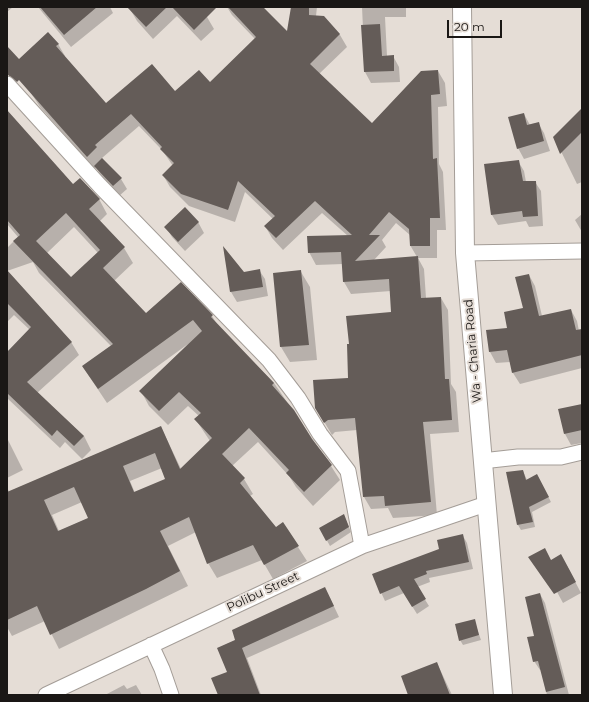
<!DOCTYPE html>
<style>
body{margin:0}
#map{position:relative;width:589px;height:702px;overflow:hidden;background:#e5ddd6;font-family:Montserrat,sans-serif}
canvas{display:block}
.frame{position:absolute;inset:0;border:8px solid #1a1715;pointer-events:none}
.scale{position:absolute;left:447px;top:20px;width:55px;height:18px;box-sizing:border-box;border:2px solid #1a1715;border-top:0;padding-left:5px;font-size:12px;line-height:14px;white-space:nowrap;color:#1a1715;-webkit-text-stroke:3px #e5ddd6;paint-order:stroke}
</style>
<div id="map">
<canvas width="589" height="702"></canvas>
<div class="frame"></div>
<div class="scale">20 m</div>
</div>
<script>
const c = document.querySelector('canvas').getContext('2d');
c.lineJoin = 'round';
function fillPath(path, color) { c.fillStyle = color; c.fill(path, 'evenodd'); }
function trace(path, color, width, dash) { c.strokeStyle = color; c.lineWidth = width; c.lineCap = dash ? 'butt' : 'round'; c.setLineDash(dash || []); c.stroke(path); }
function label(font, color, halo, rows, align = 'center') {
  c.font = font + ' Montserrat,sans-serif'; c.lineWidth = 4; c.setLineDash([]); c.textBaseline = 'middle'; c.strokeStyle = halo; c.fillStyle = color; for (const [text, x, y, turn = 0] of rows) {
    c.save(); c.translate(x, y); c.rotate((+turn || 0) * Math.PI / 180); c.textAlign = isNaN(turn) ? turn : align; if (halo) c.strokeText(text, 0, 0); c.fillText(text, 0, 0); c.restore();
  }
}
const shadow = new Path2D(`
 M7,7H13L7,12Z
 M38,7H110L113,13L71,47Z
 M132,7H197L207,17L214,29L201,41L177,16L153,39L137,21L130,9Z
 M227,7H263L288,33L292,7H317L316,16L324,17L340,35L347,47L319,74L372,125L438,71L445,83L447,106L438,107L439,164L443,172L446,230H437V258H418L424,269L426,298H441L448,310L451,384L456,392L459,432L430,434L437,515L393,518L388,508L371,509L364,497L357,430L335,432L332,435L316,408L349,379L392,313L391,291L351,294L344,282L343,264L316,265L309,252L348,236L322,213L283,250L272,238L265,226L273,219L245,192L235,222L189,206L170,187L163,175L173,166L162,150L139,126L102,158L121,179L127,189L119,196L101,176L96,167L94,168L40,107L13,65L58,44L65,56L64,57L106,105L175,92L210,83L255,39L232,15ZM396,223L410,235V245L417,257L374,260L386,247L382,240Z
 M362,7H406V17H385L387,56H393L399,67L400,82L371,83L365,72Z
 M524,114L530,125L538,123L544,133L550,151L524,159L518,148Z
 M7,116L73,186L99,199L107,214L99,222L124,248L133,263L114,281L146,314L181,283L212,316L218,326L274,383L331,466L340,480L313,506L296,487L289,476L258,442L232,466L244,479L253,494L250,496L276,528L283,524L307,561L273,579L262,560L217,578L208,563L196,532L168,546L188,586L59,649L45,621L12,636L7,627V487L9,492L161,427L181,469L210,441L196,420L199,416L188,406L168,425L149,406L141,391L188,344L107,403L83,367L111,346L39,273L33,262L7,271V248L18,237L7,224ZM74,227L98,253L71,279L47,253ZM162,468L167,480L135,493L130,481ZM82,502L89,518L59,531L52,515Z
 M582,116V182L577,184L554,137Z
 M518,161L524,171L526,182H535L541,191L543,226L529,227L526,221L498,225L492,215L485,165Z
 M582,214V232L575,220Z
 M198,222L204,233L185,251L172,237L166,227Z
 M224,250L243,273L259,270L265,279L268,296L237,302L231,292Z
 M301,272L310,287L317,360L290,362L281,347L274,274Z
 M529,275L535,286L542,316L571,310L577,321L579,331L582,330V368L520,384L513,373L510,362L496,363L490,352L524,309Z
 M7,282L71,342L79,355L37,393L84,436L91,450L82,459L65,442L60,448L7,398V362L30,330L14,315L7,322Z
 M582,405V443L571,445L565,434L559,410Z
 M7,438L23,470L7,478Z
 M523,471L527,480L537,475L551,502L532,512L535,527L521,530L518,525L508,473Z
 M346,520L351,532L330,546L320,528Z
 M463,536L467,543L473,569L429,578L430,582L417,587L429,606L417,614L404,593L385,601L373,575L440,550Z
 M543,566H567L581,593L563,603Z
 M540,594L545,603L569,695H547L541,670H540L534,661L535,637Z
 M330,598L339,617L247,658L261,695H219L228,673L218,648Z
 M474,620L481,640L463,645L460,640Z
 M437,663L452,695H409Z
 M124,685L127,689L136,685L142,695H105Z`);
const building = new Path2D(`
 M40,7H97L64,35Z
 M127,7H167L146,27Z
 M172,7H217L194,30Z
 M228,7H263L287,31L291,7H309V15L324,16L340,34L310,64L372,123L421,71L438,70L440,94L431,95L433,159L437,158L440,218H430V246H410L409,229L389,212L369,235H380L355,261L418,256L421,298L441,297L445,379H449L452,420L423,422L431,502L385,506L384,496L363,497L355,418L328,420L324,423L315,408L313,380L348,378L347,344H349L346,316L391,312L389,279L343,282L341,252L308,253L307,236L352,235L315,201L276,238L264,226L275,216L238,181L228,210L181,194L162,175L174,163L160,149L162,147L131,114L95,145L97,147L87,157L19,80L17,82L7,74V46L19,59L48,32L59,44L56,46L106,103L152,64L175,91L199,70L210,82L256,37Z
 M380,24L382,56L394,55V71L364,72L361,25Z
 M582,108V132L560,154L553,137Z
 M7,110L73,184L80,178L100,199L89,209L125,247L103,268L146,313L181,282L213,315L211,317L274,383L272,385L294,410L312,439L332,465L304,492L286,473L289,470L249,428L222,454L245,478L240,483L276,527L283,522L299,546L264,565L253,545L207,564L189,517L160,531L180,571L146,589L50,635L37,606L7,620V492L161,426L180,469L212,438L194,419L201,413L179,392L159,411L139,391L202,331L193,320L98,389L82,366L113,344L13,241L20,235L7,220ZM66,213L100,250L71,277L36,241ZM155,453L165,479L134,492L123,466ZM74,487L88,518L58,531L44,500Z
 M524,113L527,125L539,122L544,141L517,149L508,117Z
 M102,158L122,178L113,186L94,166Z
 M519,160L523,181H536L538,216L523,217L522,211L491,215L484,164Z
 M185,207L199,222L178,242L164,227Z
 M223,246L244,272L260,269L263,287L230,292Z
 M7,270L72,342L27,382L84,436L74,446L57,430L52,436L7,393V352L31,327L7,303Z
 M301,270L309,345L280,347L273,273Z
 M529,274L539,316L571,309L576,330L582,329V355L512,373L507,350L489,352L486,330L507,328L504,312L523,308L515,277Z
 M582,404V430L564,434L558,409Z
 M523,470L526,480L537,474L549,497L529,507L533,522L517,525L506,472Z
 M344,514L349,527L326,541L319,528Z
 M463,534L469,562L426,571L427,574L414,579L426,599L412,607L399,586L380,594L372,574L439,549L437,540Z
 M545,548L551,560L561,554L576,582L554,594L528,557Z
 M325,587L334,606L242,648L260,695H218L211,678L227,672L217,648L235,640L232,630Z
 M540,593L565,687L546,692L538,661L533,662L527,637L534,636L525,597Z
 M475,619L479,635L459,641L455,624Z
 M437,662L450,695H408L401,676Z`);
const minor = new Path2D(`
 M7,84L100,186L269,360L298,398L320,434L348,471L362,546
 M465,253L582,251
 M482,461L518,457H561L582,452
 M151,645L162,669L171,695
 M46,695L362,546L486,504`);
const tertiary = new Path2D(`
 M462,7L465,253L503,695`);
const streetNames = [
 ["Wa - Charia Road",473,351,-95],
 ["Polibu Street",263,592,-25]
];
fillPath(shadow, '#0003');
fillPath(building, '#645c58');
trace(minor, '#a49d97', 17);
trace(tertiary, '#a49d97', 20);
trace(minor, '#fff', 15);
trace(tertiary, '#fff', 18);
label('12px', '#1a1715', '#e5ddd6', streetNames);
</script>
